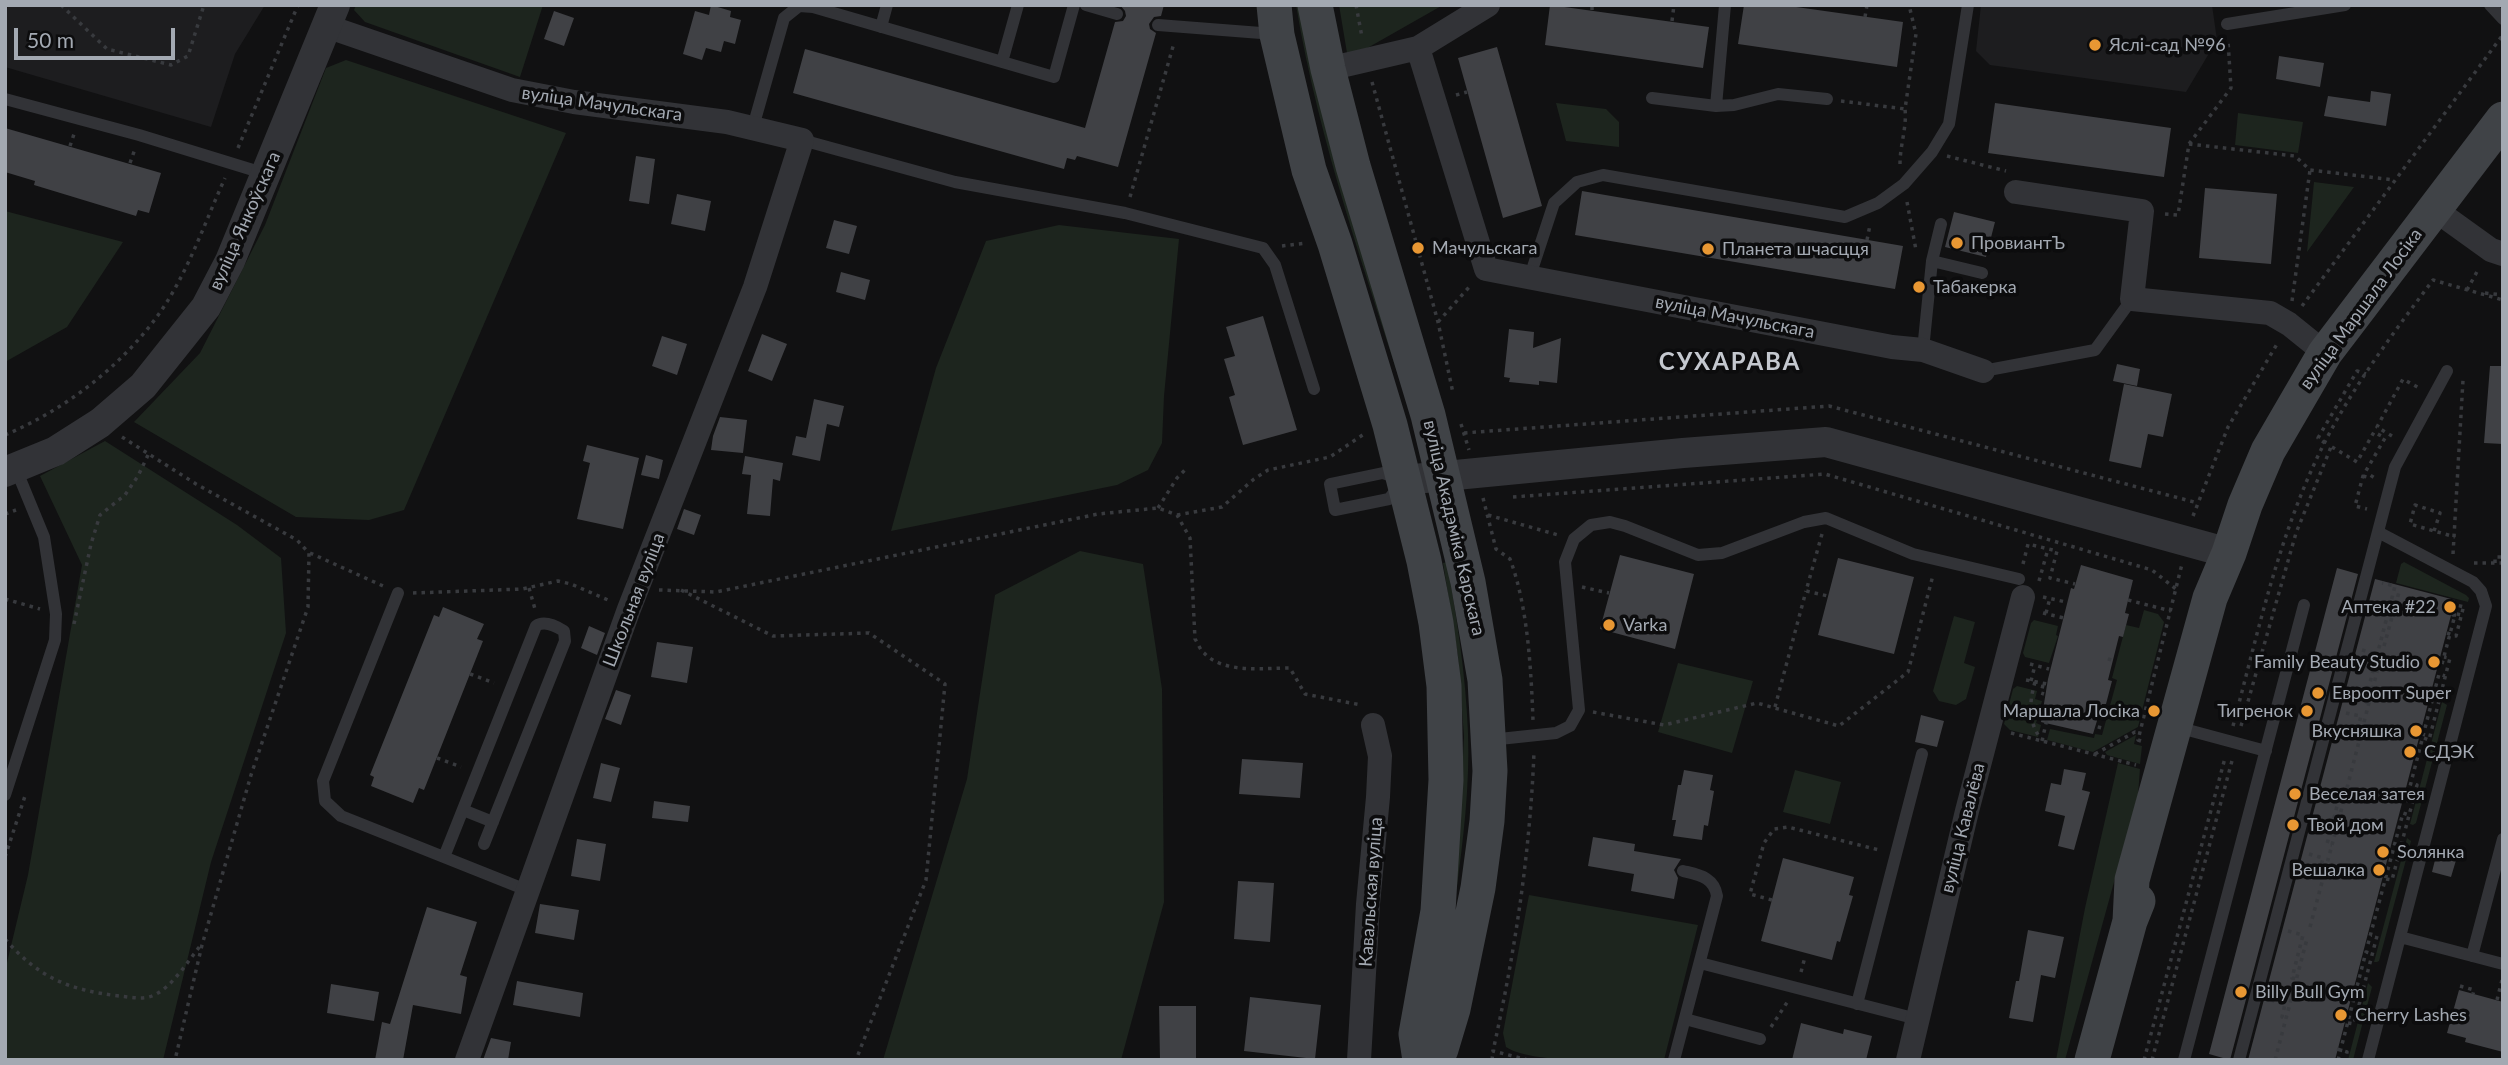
<!DOCTYPE html>
<meta charset="utf-8">
<style>
body{margin:0}
#map{position:relative;width:2508px;height:1065px;overflow:hidden;background:#111112;font-family:Lato,sans-serif}
canvas{display:block}
.frame{position:absolute;inset:0;border:7px solid #a3a9b2;pointer-events:none}
.scale{position:absolute;left:14px;top:28px;width:161px;height:32px;box-sizing:border-box;border:4px solid #a3a9b2;border-top:0;padding-left:9px;font-size:21px;line-height:24px;white-space:nowrap;color:#a3a9b2;-webkit-text-stroke:5px #0c0c0d;paint-order:stroke}
</style>
<div id="map">
<canvas width="2508" height="1065"></canvas>
<div class="frame"></div>
<div class="scale">50 m</div>
</div>
<script>
const c = document.querySelector('canvas').getContext('2d');
c.lineJoin = 'round';
function fillPath(path, color) { c.fillStyle = color; c.fill(path, 'evenodd'); }
function trace(path, color, width, dash) { c.strokeStyle = color; c.lineWidth = width; c.lineCap = dash ? 'butt' : 'round'; c.setLineDash(dash || []); c.stroke(path); }
function label(font, color, halo, rows, align = 'center') {
  c.font = font + ' Lato,sans-serif'; c.lineWidth = 7; c.setLineDash([]); c.textBaseline = 'middle'; c.strokeStyle = halo; c.fillStyle = color; for (const [text, x, y, turn = 0] of rows) {
    c.save(); c.translate(x, y); c.rotate((+turn || 0) * Math.PI / 180); c.textAlign = isNaN(turn) ? turn : align; if (halo) c.strokeText(text, 0, 0); c.fillText(text, 0, 0); c.restore();
  }
}
const built = new Path2D(`
 M8,5H265L235,54L211,127L5,67V16Z
 M1981,5H2212L2217,40L2186,92L1990,65L1976,51Z`);
const green = new Path2D(`
 M356,5H543L520,77L365,22L354,10Z
 M1296,5H1300L1409,409C1367,277 1319,143 1296,5Z
 M1339,5H1443L1348,59Z
 M346,60L566,133L404,510L369,520L296,517L134,422L200,353L265,225L326,68Z
 M1556,103L1606,109L1619,122V147L1566,141Z
 M2238,113L2303,122L2298,153L2235,145Z
 M2314,182L2354,187L2307,252Z
 M5,211L123,242L67,327L5,362Z
 M1059,225L1179,239L1164,396L1162,443L1148,470L1117,485L891,531L936,368L986,241Z
 M105,441L237,525L281,558L286,633L211,862L163,1060H5V971L28,875L82,565L40,476Z
 M1080,551L1143,564L1162,689L1164,902L1121,1060H883L967,779L995,595Z
 M1447,562C1457,619 1466,676 1468,733C1470,787 1463,841 1456,894L1464,736L1458,657L1443,563Z
 M2404,562L2466,595L2469,598L2468,602L2396,583L2401,564Z
 M2144,610L2158,614L2164,622L2138,727L2093,752L2047,740L2050,729L2094,738L2095,734L2102,735L2117,680L2112,678L2126,625L2139,628Z
 M1954,616L1975,622L1964,663L1975,667L1966,699L1956,705L1939,701L1933,691Z
 M2034,620L2058,626L2056,635L2058,636L2049,663L2025,657L2023,653L2031,623Z
 M1678,663L1753,681L1732,753L1658,732Z
 M2017,686L2037,691L2035,699L2042,701L2036,723L2041,725L2038,737L2010,730L2004,724L2013,689Z
 M2442,702L2447,705L2416,823L2413,825L2410,824Z
 M2136,735L2134,744L2142,746L2140,764L2107,755L2105,752Z
 M2118,763L2140,769L2138,795L2065,1060H2056L2085,908Z
 M1795,770L1841,782L1830,824L1783,812Z
 M2407,838L2411,841L2379,961L2377,962H2374Z
 M1529,895L1698,925L1664,1060C1629,1060 1532,1065 1506,1047L1503,1033Z
 M2368,983L2372,987L2353,1060H2348Z`);
const building = new Path2D(`
 M711,5L731,11L730,17L741,20L735,44L724,41L721,52L706,48L702,60L683,54L695,11L709,15Z
 M1120,5H1164L1161,16L1154,17L1149,24L1150,29L1156,33L1118,167L1077,156L1075,160L1067,158L1064,169L793,93L805,49L1085,128L1115,22L1123,21L1126,16L1125,11Z
 M1550,5L1709,27L1703,68L1545,45Z
 M1744,5H1782L1903,22L1897,67L1738,44Z
 M554,11L574,18L564,46L544,39Z
 M1497,47L1542,206L1503,218L1458,58Z
 M2279,56L2324,63L2320,87L2276,79Z
 M2371,91L2391,94L2386,126L2324,116L2328,96L2370,102Z
 M1995,103L2171,128L2164,177L1988,153Z
 M5,128L161,173L149,213L138,210L136,216L34,185L35,181L5,172Z
 M636,156L655,159L649,204L629,201Z
 M2205,188L2277,194L2271,264L2199,258Z
 M1582,191L1903,246L1895,289L1575,235Z
 M677,194L711,201L705,231L671,224Z
 M1954,212L1995,222L1986,257L1945,247Z
 M834,220L857,226L849,254L826,248Z
 M841,272L870,280L865,300L836,292Z
 M1263,316L1297,430L1243,445L1229,397L1235,395L1224,359L1235,356L1226,327Z
 M1509,329L1534,332L1533,348L1561,338L1557,383L1539,381V385L1509,382L1510,378L1504,377Z
 M762,334L787,344L772,381L748,371Z
 M662,336L687,344L677,375L652,366Z
 M2117,364L2140,369L2137,386L2113,381Z
 M2490,366H2503V444L2484,443Z
 M2124,384L2172,394L2163,437L2148,434L2141,468L2109,461Z
 M814,399L844,406L839,427L827,424L820,461L792,455L796,436L806,438Z
 M720,417L747,420L743,453L711,450L713,436Z
 M587,445L639,458L623,529L577,519L590,463L583,461Z
 M646,455L663,460L659,479L641,475Z
 M745,456L783,463L780,481L773,479L770,516L747,514L751,475L742,474Z
 M684,509L701,515L694,535L677,529Z
 M1620,555L1694,574L1675,649L1600,629Z
 M1838,558L1914,577L1894,654L1818,635Z
 M2081,565L2133,580L2125,613L2129,614L2123,637L2119,636L2108,680L2112,681L2106,704H2102L2093,734L2041,722L2048,679L2071,588L2074,589Z
 M2337,568L2358,574L2230,1060L2209,1054Z
 M2375,579L2455,600L2335,1060H2248Z
 M443,607L484,624L477,639L483,641L424,790L419,788L413,803L371,786L374,777L370,775L434,615L439,617Z
 M589,626L605,633L597,655L581,648Z
 M657,642L693,647L687,683L651,677Z
 M616,690L631,695L621,725L605,719Z
 M1921,715L1944,721L1937,747L1915,742Z
 M1242,759L1303,763L1300,798L1239,794Z
 M601,763L620,768L611,802L593,798Z
 M2064,769L2086,773L2082,790L2090,792L2074,850L2058,846L2065,816L2045,811L2051,783L2061,785Z
 M1684,770L1713,775L1710,790L1714,791L1708,826L1704,825L1702,840L1673,836L1676,820H1672L1678,785H1681Z
 M654,801L690,806L688,822L652,818Z
 M1593,837L1635,844L1634,851L1681,859L1674,870L1678,878L1674,899L1631,891L1634,874L1588,866Z
 M577,839L606,844L600,881L571,876Z
 M2437,852L2457,857L2451,877L2432,872Z
 M1783,858L1854,877L1849,895L1853,896L1840,942L1837,941L1832,960L1761,941Z
 M1238,881L1274,883L1270,942L1234,939Z
 M540,904L579,910L574,940L535,933Z
 M427,907L477,922L460,975L467,977L461,1014L413,1005L403,1060H375L382,1022L390,1024Z
 M2028,930L2064,937L2055,978L2041,975L2033,1022L2009,1018L2016,981H2019Z
 M517,981L583,993L580,1017L513,1005Z
 M331,984L379,992L374,1021L327,1013Z
 M2459,990L2503,1002V1052L2465,1042L2466,1038L2447,1033Z
 M1250,997L1321,1005L1315,1059L1244,1051Z
 M1159,1006H1196V1060H1160Z
 M1801,1023L1843,1034L1844,1029L1872,1036L1866,1060H1792Z
 M491,1038L511,1042L508,1060H483Z`);
const path = new Path2D(`
 M61,5L107,49L171,65L188,56L204,5
 M1356,5L1362,37
 M1592,10V5
 M1865,17L1867,5
 M1672,21L1674,5
 M1372,82L1438,322L1453,393
 M1456,95L1467,92
 M1841,101L1905,109
 M2189,144L2295,156L2310,170L2394,180
 M70,146L74,134
 M238,148L298,5
 M1947,156L2006,171
 M130,163L135,149
 M1900,164C1900,145 1907,127 1905,109L1916,34L1909,5
 M1130,197L1174,43
 M1907,202L1916,250
 M2165,214L2178,215L2189,144L2231,88L2228,41
 M1867,240L1870,225
 M1282,246L1306,243
 M2467,290L2479,268
 M2485,293L2503,295
 M2292,301L2310,170
 M2302,306L2502,36
 M1438,322L1471,285
 M1461,424L1469,450
 M1464,433L1829,406L2198,503
 M5,435C64,410 118,369 156,318C187,276 204,224 225,178
 M2392,436L2377,427L2403,379L2419,388
 M122,437L196,484L297,540L309,553L308,607L251,775L202,945L175,1060
 M2325,443L2318,438L2357,371L2366,374
 M2332,447L2357,462L2374,432L2385,438L2363,476L2355,506L2367,509
 M2363,476L2371,478L2375,472
 M1513,497L1825,474L2152,570L2176,589
 M1483,498L1496,549L1510,559C1528,607 1531,669 1533,720
 M1158,508L1177,478L1185,470
 M5,514L16,510
 M1177,515L1222,507L1254,479L1268,470L1330,457L1364,434
 M1488,515L1558,535
 M2193,516L2228,427L2277,344
 M2434,531L2440,513L2415,505L2410,524L2455,537
 M1822,534L1806,591L1828,596
 M310,553L383,586
 M2453,554L2463,380L2461,379
 M2474,563H2503
 M2495,563V557H2503
 M2023,564L2028,544L2057,551L2050,578L2075,584
 M2039,581L2048,549
 M1582,587L1609,593
 M529,588L535,609
 M659,590L716,592L1098,514L1158,508L1177,515L1190,538L1195,639C1198,643 1200,650 1204,653C1224,674 1264,668 1290,668L1305,694L1361,705
 M681,590L773,636L869,633L945,684L926,880L856,1060
 M413,593L522,589L558,581L571,584L608,600
 M2043,597L2066,602
 M5,599L40,609
 M2128,600L2171,611
 M2043,613L2064,618
 M2046,613L2050,598
 M2456,615H2453L2456,604
 M2458,616L2461,604L2463,605
 M74,624L91,544L100,515L125,495L138,476L149,453
 M2447,633L2456,636L2464,605
 M2384,646L2399,592
 M2362,650L2377,654
 M2109,661L2111,655
 M2030,664L2049,669
 M2442,664L2455,615
 M470,674L494,683
 M2026,680L2047,684
 M2031,681L2035,665
 M2035,682C2029,703 2028,722 2041,739
 M2043,685L2041,693L2044,694
 M2369,703L2365,702L2395,586L2382,583
 M1775,707L1806,591
 M1593,712L1664,725L1757,703L1839,726L1908,672L1933,575
 M2346,713L2361,716L2356,736L2360,737
 M2233,726C2257,636 2277,543 2317,458C2347,394 2391,336 2433,280L2503,300
 M2241,726L2296,533L2331,447
 M2099,729L2101,721
 M2011,733L2136,765
 M2424,738L2429,740L2450,658L2444,657
 M2042,741L2047,719
 M2141,741L2138,740L2182,564
 M2095,754L2135,732L2140,733
 M437,758L461,767
 M2347,788L2379,664
 M2327,792L2340,795L2327,844L2332,845
 M2406,802L2439,674L2445,676
 M2309,854L2323,858L2319,873L2324,875
 M5,857L25,796
 M2386,879L2392,880L2417,785L2411,784
 M1772,900L1750,894L1764,843L1774,829L1788,827L1879,850
 M2310,927L2344,800
 M2288,931L2303,935L2292,978L2297,979
 M5,939C39,978 69,990 119,996C130,997 142,1000 152,996C172,988 187,962 201,945
 M2368,944L2403,813L2409,815
 M1801,972L1805,957
 M2460,986L2474,990L2473,994
 M2271,1000L2285,1004L2282,1017L2286,1018
 M2497,1000L2502,980
 M2348,1023L2354,1024L2377,936L2371,935
 M1771,1027L1788,1001
 M2337,1049L2347,1052L2345,1060
 M1492,1060L1493,1051
 M1528,1060L1493,1051C1515,952 1530,853 1534,752
 M2144,1060L2225,758
 M2152,1060L2233,757
 M2275,1060L2307,939
 M2338,1060L2366,952L2373,954`);
const service = new Path2D(`
 M1086,5L1117,14
 M2490,5L2503,19
 M2227,24L2345,5
 M1158,25L1274,34
 M881,27L887,5
 M1002,62L1018,5
 M1652,98L1716,106L1734,105L1778,94L1827,99
 M5,99L139,135L266,174
 M1716,106L1725,5
 M753,127L784,18L799,6L813,7L1054,77L1074,5
 M802,140L955,182L1125,213L1263,248L1275,265L1314,389
 M1932,261L1982,273
 M1530,276L1554,203L1577,182L1603,175L1845,217L1878,203L1904,184L1932,152L1949,124L1968,5
 M1923,350L1932,261L1941,224
 M1983,371L2095,350L2132,299
 M1383,473L1404,480L1389,499L1335,510L1330,484Z
 M398,593L323,781L325,801L341,816L529,891
 M2188,730L2266,751
 M1490,740L1556,733L1570,726L1579,710L1565,562L1574,539L1591,525L1610,522L1625,526L1698,555L1722,553L1804,522L1826,518L1913,554L2019,579
 M5,795L55,640L56,614L44,537L16,469
 M463,810L493,822
 M444,857L536,626C544,620 556,626 564,631L565,641L484,844
 M2400,937L2503,964
 M2472,956L2503,839
 M1700,963L1917,1019
 M1857,1004L1922,754
 M1685,1019L1760,1039
 M1674,1060L1717,896C1714,877 1699,875 1683,871
 M2184,1060L2304,605
 M2239,1060L2395,467L2447,371
 M2368,1060L2486,606L2481,591L2473,582L2378,532`);
const minor = new Path2D(`
 M326,26L512,90L574,102L727,122L802,140L755,287L629,609L467,1060
 M1418,48L1486,269L1892,347L1923,350L1983,371
 M1328,69L1418,48L1488,5
 M2016,192L2142,211L2132,299L2270,313L2289,324L2325,353
 M2434,209L2491,250L2503,254
 M1359,1060L1368,904L1378,797L1380,756L1373,725
 M1908,1060L1967,811L2023,597`);
const tertiary = new Path2D(`
 M5,472L56,451L100,423L143,386L206,307L230,261L335,5
 M1404,480L1683,453L1826,442L2229,553`);
const secondary = new Path2D(`
 M1274,5L1277,35L1309,170L1335,244L1390,425L1424,561L1436,623L1444,686L1446,780L1438,911L1416,1034L1420,1060
 M1315,5L1328,69L1353,166L1428,415L1468,582L1485,680L1490,771L1487,821L1478,888L1453,1009L1441,1049L1435,1060
 M2130,921L2132,880L2210,598L2229,553L2245,505L2268,451L2325,353L2503,119
 M2092,1060L2130,921L2138,901`);
const markers = [
 [2095,45,7,"#e89733"],
 [1957,243,7,"#e89733"],
 [1418,248,7,"#e89733"],
 [1708,249,7,"#e89733"],
 [1919,287,7,"#e89733"],
 [2450,607,7,"#e89733"],
 [1609,625,7,"#e89733"],
 [2434,662,7,"#e89733"],
 [2318,693,7,"#e89733"],
 [2154,711,7,"#e89733"],
 [2307,711,7,"#e89733"],
 [2416,731,7,"#e89733"],
 [2410,752,7,"#e89733"],
 [2295,794,7,"#e89733"],
 [2293,825,7,"#e89733"],
 [2383,852,7,"#e89733"],
 [2379,870,7,"#e89733"],
 [2241,992,7,"#e89733"],
 [2341,1015,7,"#e89733"]
];
const poiNames = [
 ["Яслі-сад №96",2109,45],
 ["ПровиантЪ",1971,243],
 ["Мачульскага",1432,248],
 ["Планета шчасцця",1722,249],
 ["Табакерка",1933,287],
 ["Аптека #22",2436,607,"right"],
 ["Varka",1623,625],
 ["Family Beauty Studio",2420,662,"right"],
 ["Евроопт Super",2332,693],
 ["Маршала Лосіка",2140,711,"right"],
 ["Тигренок",2293,711,"right"],
 ["Вкусняшка",2402,731,"right"],
 ["СДЭК",2424,752],
 ["Веселая затея",2309,794],
 ["Твой дом",2307,825],
 ["Sолянка",2397,852],
 ["Вешалка",2365,870,"right"],
 ["Billy Bull Gym",2255,992],
 ["Cherry Lashes",2355,1015]
];
const streetNames = [
 ["вуліца Мачульскага",602,104,8],
 ["вуліца Янкоўскага",245,221,-66],
 ["вуліца Маршала Лосіка",2361,309,-54],
 ["вуліца Мачульскага",1735,317,11],
 ["вуліца Акадэміка Карскага",1454,528,77],
 ["Школьная вуліца",634,600,-69],
 ["вуліца Кавалёва",1963,828,-76],
 ["Кавальская вуліца",1371,892,-86]
];
const districtNames = [
 ["СУХАРАВА",1730,362]
];
fillPath(built, '#1d1d1f');
fillPath(green, '#1d251e');
fillPath(building, '#404145');
trace(path, '#383a3e', 3.5, [3.5, 5]);
trace(service, '#323337', 12);
trace(minor, '#323337', 24);
trace(tertiary, '#323337', 30);
trace(secondary, '#404347', 35);
for (const [x, y, r, color] of markers) { const dot = new Path2D(); dot.arc(x, y, r, 0, 2 * Math.PI); c.fillStyle = color; c.fill(dot); trace(dot, '#0c0c0d', 2.5); }
label('18px', '#a3a9b2', '#0c0c0d', poiNames, 'left');
label('18px', '#a3a9b2', '#0c0c0d', streetNames);
c.letterSpacing = '2px';
label('bold 24px', '#c4c8cf', '#0c0c0d', districtNames);
c.letterSpacing = '0px';
</script>
